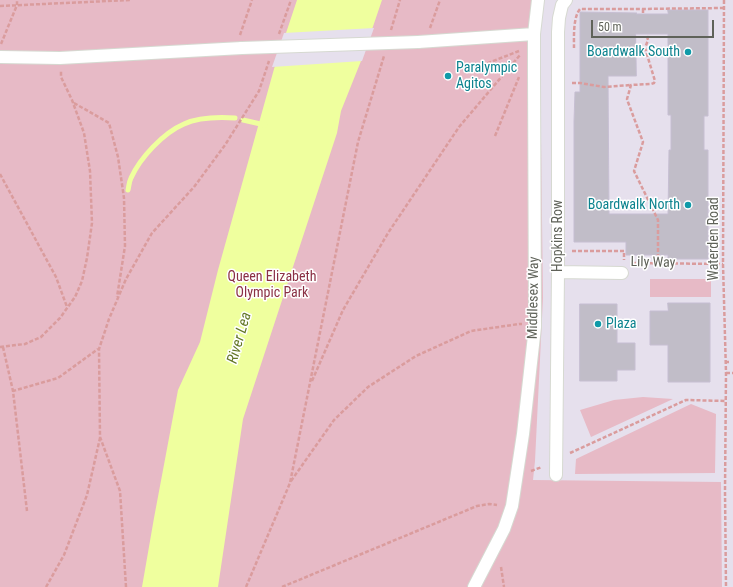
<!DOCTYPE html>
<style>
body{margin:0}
#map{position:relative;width:733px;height:587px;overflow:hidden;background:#e6e0ed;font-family:"Roboto Condensed",sans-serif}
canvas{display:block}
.scale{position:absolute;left:591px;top:20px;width:123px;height:18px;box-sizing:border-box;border:2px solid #5f6259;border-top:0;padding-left:5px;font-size:12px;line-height:14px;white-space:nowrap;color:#5f6259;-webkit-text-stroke:3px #fff;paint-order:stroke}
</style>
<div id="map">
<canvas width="733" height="587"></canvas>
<div class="scale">50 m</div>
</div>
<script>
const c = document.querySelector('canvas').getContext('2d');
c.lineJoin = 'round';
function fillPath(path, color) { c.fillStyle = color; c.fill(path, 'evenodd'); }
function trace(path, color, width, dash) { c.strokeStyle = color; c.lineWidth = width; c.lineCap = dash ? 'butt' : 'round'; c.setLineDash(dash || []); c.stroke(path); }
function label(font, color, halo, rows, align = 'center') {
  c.font = font + ' "Roboto Condensed",sans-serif'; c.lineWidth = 3; c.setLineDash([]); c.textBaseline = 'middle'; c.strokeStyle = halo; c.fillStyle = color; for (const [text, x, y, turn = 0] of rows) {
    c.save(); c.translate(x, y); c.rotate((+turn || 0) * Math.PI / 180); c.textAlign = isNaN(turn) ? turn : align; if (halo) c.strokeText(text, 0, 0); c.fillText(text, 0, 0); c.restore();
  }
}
const green = new Path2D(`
 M0,0H544L541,27L540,59L543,298L535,461L533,480L721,482L722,587H0Z
 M650,279H711V297H650Z
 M643,397L673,399L591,437L580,410L614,400Z
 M691,404L716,414L715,473L575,474L576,459Z`);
const water = new Path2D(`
 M297,0H382L363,56L341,111L337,133L243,419L218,587H142L154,518L178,390L200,342L218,270L274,69Z`);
const pier = new Path2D(`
 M374,28L362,61L272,67L284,33Z`);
const stream = new Path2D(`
 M243,120L265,125
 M128,190C129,186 129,182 131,178C140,158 163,133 184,124C199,117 219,117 235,118`);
const building = new Path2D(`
 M668,10H708V116H704V150H708V259H668V255H626V242H574V121L575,92H580V12L637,13L636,14H668ZM636,34H668V115H671V150H669L668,214H609L608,76H636Z
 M668,303H710V382H668V345H650V311H668Z
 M580,304H617V343H635V370H617V381H580Z`);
const path = new Path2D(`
 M724,0L723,264L726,373L725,491L726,587
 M0,6L130,0
 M643,9V14
 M430,28L440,0
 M391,30L400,0
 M279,34L291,0
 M240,35L252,0
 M647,36L648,40L645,48L655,81L654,83L651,84L631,85L627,99L628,102L643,142L634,171L658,220V263
 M1,44L17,5V0
 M574,48C574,37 573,17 580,9H638L723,8
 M465,72L519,51
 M572,83H580L604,87L631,85
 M74,103L109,123L118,157L124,198L125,246L117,297
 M495,136L519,77
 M0,174L56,277L67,307
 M572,251H624V260
 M632,263L723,264
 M0,347L25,344L41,337L60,318L75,297L82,281L87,258L92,223L90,171L84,133L72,100L61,77V70
 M3,347L13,391
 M725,362H731
 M726,373H733
 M312,381L343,310L388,233L459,127L520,55
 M570,453L686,400L726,401
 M531,471L542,467
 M291,481L334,420L368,387L416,356L471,331L519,324H522
 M27,511L13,391L58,378L98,349
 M501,567L504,587
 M46,587L64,555L87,495L100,438
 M126,587L120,491L100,437L99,349L109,319L126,279L152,233L194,187L225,145L259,91L269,61
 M246,587L290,483L358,142L384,56
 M282,587L477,506L489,504L497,505`);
const minor = new Path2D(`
 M418,42L534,34
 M0,57L60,58L242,48
 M558,272L622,273
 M556,475L558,272V32L559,18L562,5L566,0
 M474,587L504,529L512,506L523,434L535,327L534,72V34L538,0`);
const minorBridge = new Path2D(`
 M242,48L418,42`);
const markers = [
 [688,52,4,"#0f9aa8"],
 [448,76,4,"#0f9aa8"],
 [688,205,4,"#0f9aa8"],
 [598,324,4,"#0f9aa8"]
];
const cultureNames = [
 ["Boardwalk South",680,52],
 ["Paralympic",456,68,"left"],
 ["Agitos",456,84,"left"],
 ["Boardwalk North",680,205],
 ["Plaza",606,324,"left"]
];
const streetNames = [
 ["Hopkins Row",558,236,-90],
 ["Waterden Road",714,239,-90],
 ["Lily Way",653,263,1],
 ["Middlesex Way",534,298,-89]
];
const parkNames = [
 ["Queen Elizabeth",272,277],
 ["Olympic Park",272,293]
];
const waterNames = [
 ["River Lea",240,338,-74]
];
fillPath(green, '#e7bac6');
fillPath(water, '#efff9e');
fillPath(pier, '#e6e0ed');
trace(stream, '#efff9e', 5);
fillPath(building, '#c1bdc8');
trace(building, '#c6bed2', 1);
trace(minor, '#d6d9d1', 14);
trace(path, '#da9c9d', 2.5, [4, 2]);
trace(minor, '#fff', 12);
trace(minorBridge, '#d6d9d1', 14, []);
trace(minorBridge, '#fff', 12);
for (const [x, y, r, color] of markers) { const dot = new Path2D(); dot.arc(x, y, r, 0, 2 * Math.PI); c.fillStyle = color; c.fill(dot); trace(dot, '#fff', 1.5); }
label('14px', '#0d838f', '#fff', cultureNames, 'right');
label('14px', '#5f6259', '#fff', streetNames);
label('14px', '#8a3044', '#fff', parkNames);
label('italic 15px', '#647727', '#fff', waterNames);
</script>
